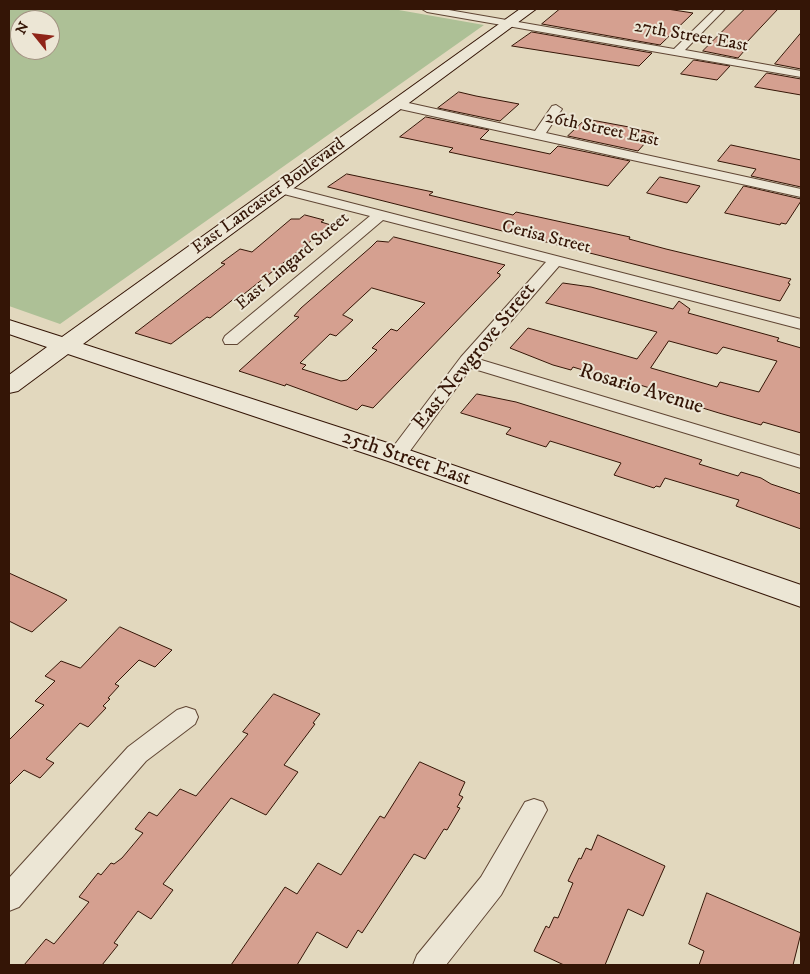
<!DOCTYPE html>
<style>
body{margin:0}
#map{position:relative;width:810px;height:974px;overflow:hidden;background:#e2d8be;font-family:"IM FELL DW Pica",serif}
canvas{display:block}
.frame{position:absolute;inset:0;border:10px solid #341506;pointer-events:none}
.north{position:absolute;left:10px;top:10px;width:50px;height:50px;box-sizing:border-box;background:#ece6d5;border:1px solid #a29282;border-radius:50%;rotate:299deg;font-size:14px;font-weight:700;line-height:20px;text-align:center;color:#341506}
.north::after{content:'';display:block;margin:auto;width:18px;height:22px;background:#8f2418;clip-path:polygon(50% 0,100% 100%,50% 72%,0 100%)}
</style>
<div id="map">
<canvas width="810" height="974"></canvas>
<div class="frame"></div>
<div class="north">N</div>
</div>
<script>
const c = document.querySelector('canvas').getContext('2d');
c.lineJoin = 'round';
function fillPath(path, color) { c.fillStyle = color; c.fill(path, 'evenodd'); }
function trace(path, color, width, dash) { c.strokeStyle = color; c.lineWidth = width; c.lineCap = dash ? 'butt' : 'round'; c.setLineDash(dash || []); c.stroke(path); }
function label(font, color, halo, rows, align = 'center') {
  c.font = font + ' "IM FELL DW Pica",serif'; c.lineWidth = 4; c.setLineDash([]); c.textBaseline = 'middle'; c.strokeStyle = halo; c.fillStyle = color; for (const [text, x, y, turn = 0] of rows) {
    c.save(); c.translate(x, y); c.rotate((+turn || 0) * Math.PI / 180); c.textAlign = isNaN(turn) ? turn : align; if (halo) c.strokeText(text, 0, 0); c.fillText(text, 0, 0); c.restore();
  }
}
const green = new Path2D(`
 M9,9H393L484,25L60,324L9,306ZM20,20H50V50H20Z`);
const building = new Path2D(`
 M560,9H667L693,13L660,45L542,24Z
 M745,9H778L746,43L742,49L745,50L738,58L703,51Z
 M532,32L652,53L639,66L512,46Z
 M801,33V69L775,64Z
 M694,60L730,66L717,80L681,74Z
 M767,73L801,79V95L755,87Z
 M459,92L476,96L519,104L500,121L438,108Z
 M426,117L489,130L480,139L550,154L558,146L630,161L608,186L449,152L453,148L400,137Z
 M586,119L629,127L654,133L638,151L568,136Z
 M731,145L801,160V187L751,176L756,169L718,161Z
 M347,174L433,192L429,195L513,215L516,212L630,237L629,239L666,249L791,279L788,283L790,284L780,301L328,187Z
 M660,177L700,186L687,203L647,193Z
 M744,186L801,199V201L786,224L781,223L780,225L725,213Z
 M305,215L324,220L321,222L331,225L244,294L241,293L210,318L207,317L171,344L135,333L225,264L221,263L240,249L252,252L291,219H299Z
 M394,237L505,265L497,273L500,274V276L373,408L362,405L357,410L286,384L285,386L239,371L299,317L294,316L301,308L371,247L377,241L388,242ZM372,288L425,303L397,331L391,329L372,348L377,350L347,380L341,381L302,369L306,365L300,363L330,334L336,336L353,320L343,315Z
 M563,283L591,287L673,309L679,301L690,309L688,313L779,338L777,341L801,348V433L763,422L761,425L719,413L670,398L673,395L640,385L637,389L618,384L611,380L612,379L573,367L571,370L553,365L510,348L528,328L637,359L657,332L546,303ZM669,341L717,354L723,347L777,361L759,392L720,382L717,387L651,368Z
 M477,394L516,402L702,460L699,464L738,476L741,472L761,478L771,484L801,494V529L736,506L739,500L665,478L660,487L656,486L654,488L614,475L621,463L550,441L546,447L506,434L511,428L461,413Z
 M9,573L57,595L67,600L32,632L21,627L9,621Z
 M120,627L172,650L155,667L139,660L115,684L119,686L108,698L110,699L103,706L106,708L88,727L80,723L46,759L54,763L40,778L24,770L9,785V740L44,705L35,701L55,681L45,676L61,661L80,668Z
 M274,694L320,714L313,723L315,724L284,765L298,772L266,815L231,798L163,884L173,890L151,919L138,911L114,943L118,945L102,965H24L46,939L54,944L89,902L79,897L98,873L101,875L111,863L114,864L122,858L143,833L135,829L149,812L157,816L180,789L196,796L248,734L243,732Z
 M420,762L465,782L459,795L463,797L457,807L460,808L447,830L444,829L425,859L414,854L362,933L358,930L347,948L317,932L297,965H231L285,887L297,894L318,863L341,875L380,816L384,818Z
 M598,835L665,866L643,916L628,909L605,965H564L534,951L546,926L549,928L554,917L558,918L573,883L568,881L579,858L581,859L586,848L591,850Z
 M707,893L801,933L793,965H699L704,951L689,944Z`);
const street = new Path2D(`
 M422,9H443L674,49L715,9H725L685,50L801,71V77L427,12Z
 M395,100L535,131L552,106L556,105L562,109L546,133L801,189V197L391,107L389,104Z
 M281,185L801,319V329L559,266L478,359L801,456V468L471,368L404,459L397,461L390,459L387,455L390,451L461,357L546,262L383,220L237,344H225L223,340L225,336L370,216L276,192L274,189L276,186Z
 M186,707L195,710L198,717L195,724L146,761L19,907L9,911V878L128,747L177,710Z
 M534,799L543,802L547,810L501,895L446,965H413L417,955L481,877L525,802Z`);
const secondary = new Path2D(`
 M520,9H536L83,344L406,449L801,585V607L388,461L68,354L18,391L9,393V375L47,347L9,334V320L62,337Z`);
const farStreetnames = [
 ["27th Street East",691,37,10],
 ["26th Street East",602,130,12],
 ["East Lancaster Boulevard",269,197,-36],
 ["Cerisa Street",546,238,14],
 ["East Lingard Street",293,262,-40]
];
const streetNames = [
 ["East Newgrove Street",475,357,-51],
 ["Rosario Avenue",641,390,17],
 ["25th Street East",406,459,19]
];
fillPath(green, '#adc096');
fillPath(building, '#d5a090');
trace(building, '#341506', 1);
trace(street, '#604634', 2);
trace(secondary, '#341506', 2);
fillPath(street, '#ece6d5');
fillPath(secondary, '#ece6d5');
label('18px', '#341506', '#ece6d5', farStreetnames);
label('21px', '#341506', '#ece6d5', streetNames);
</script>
